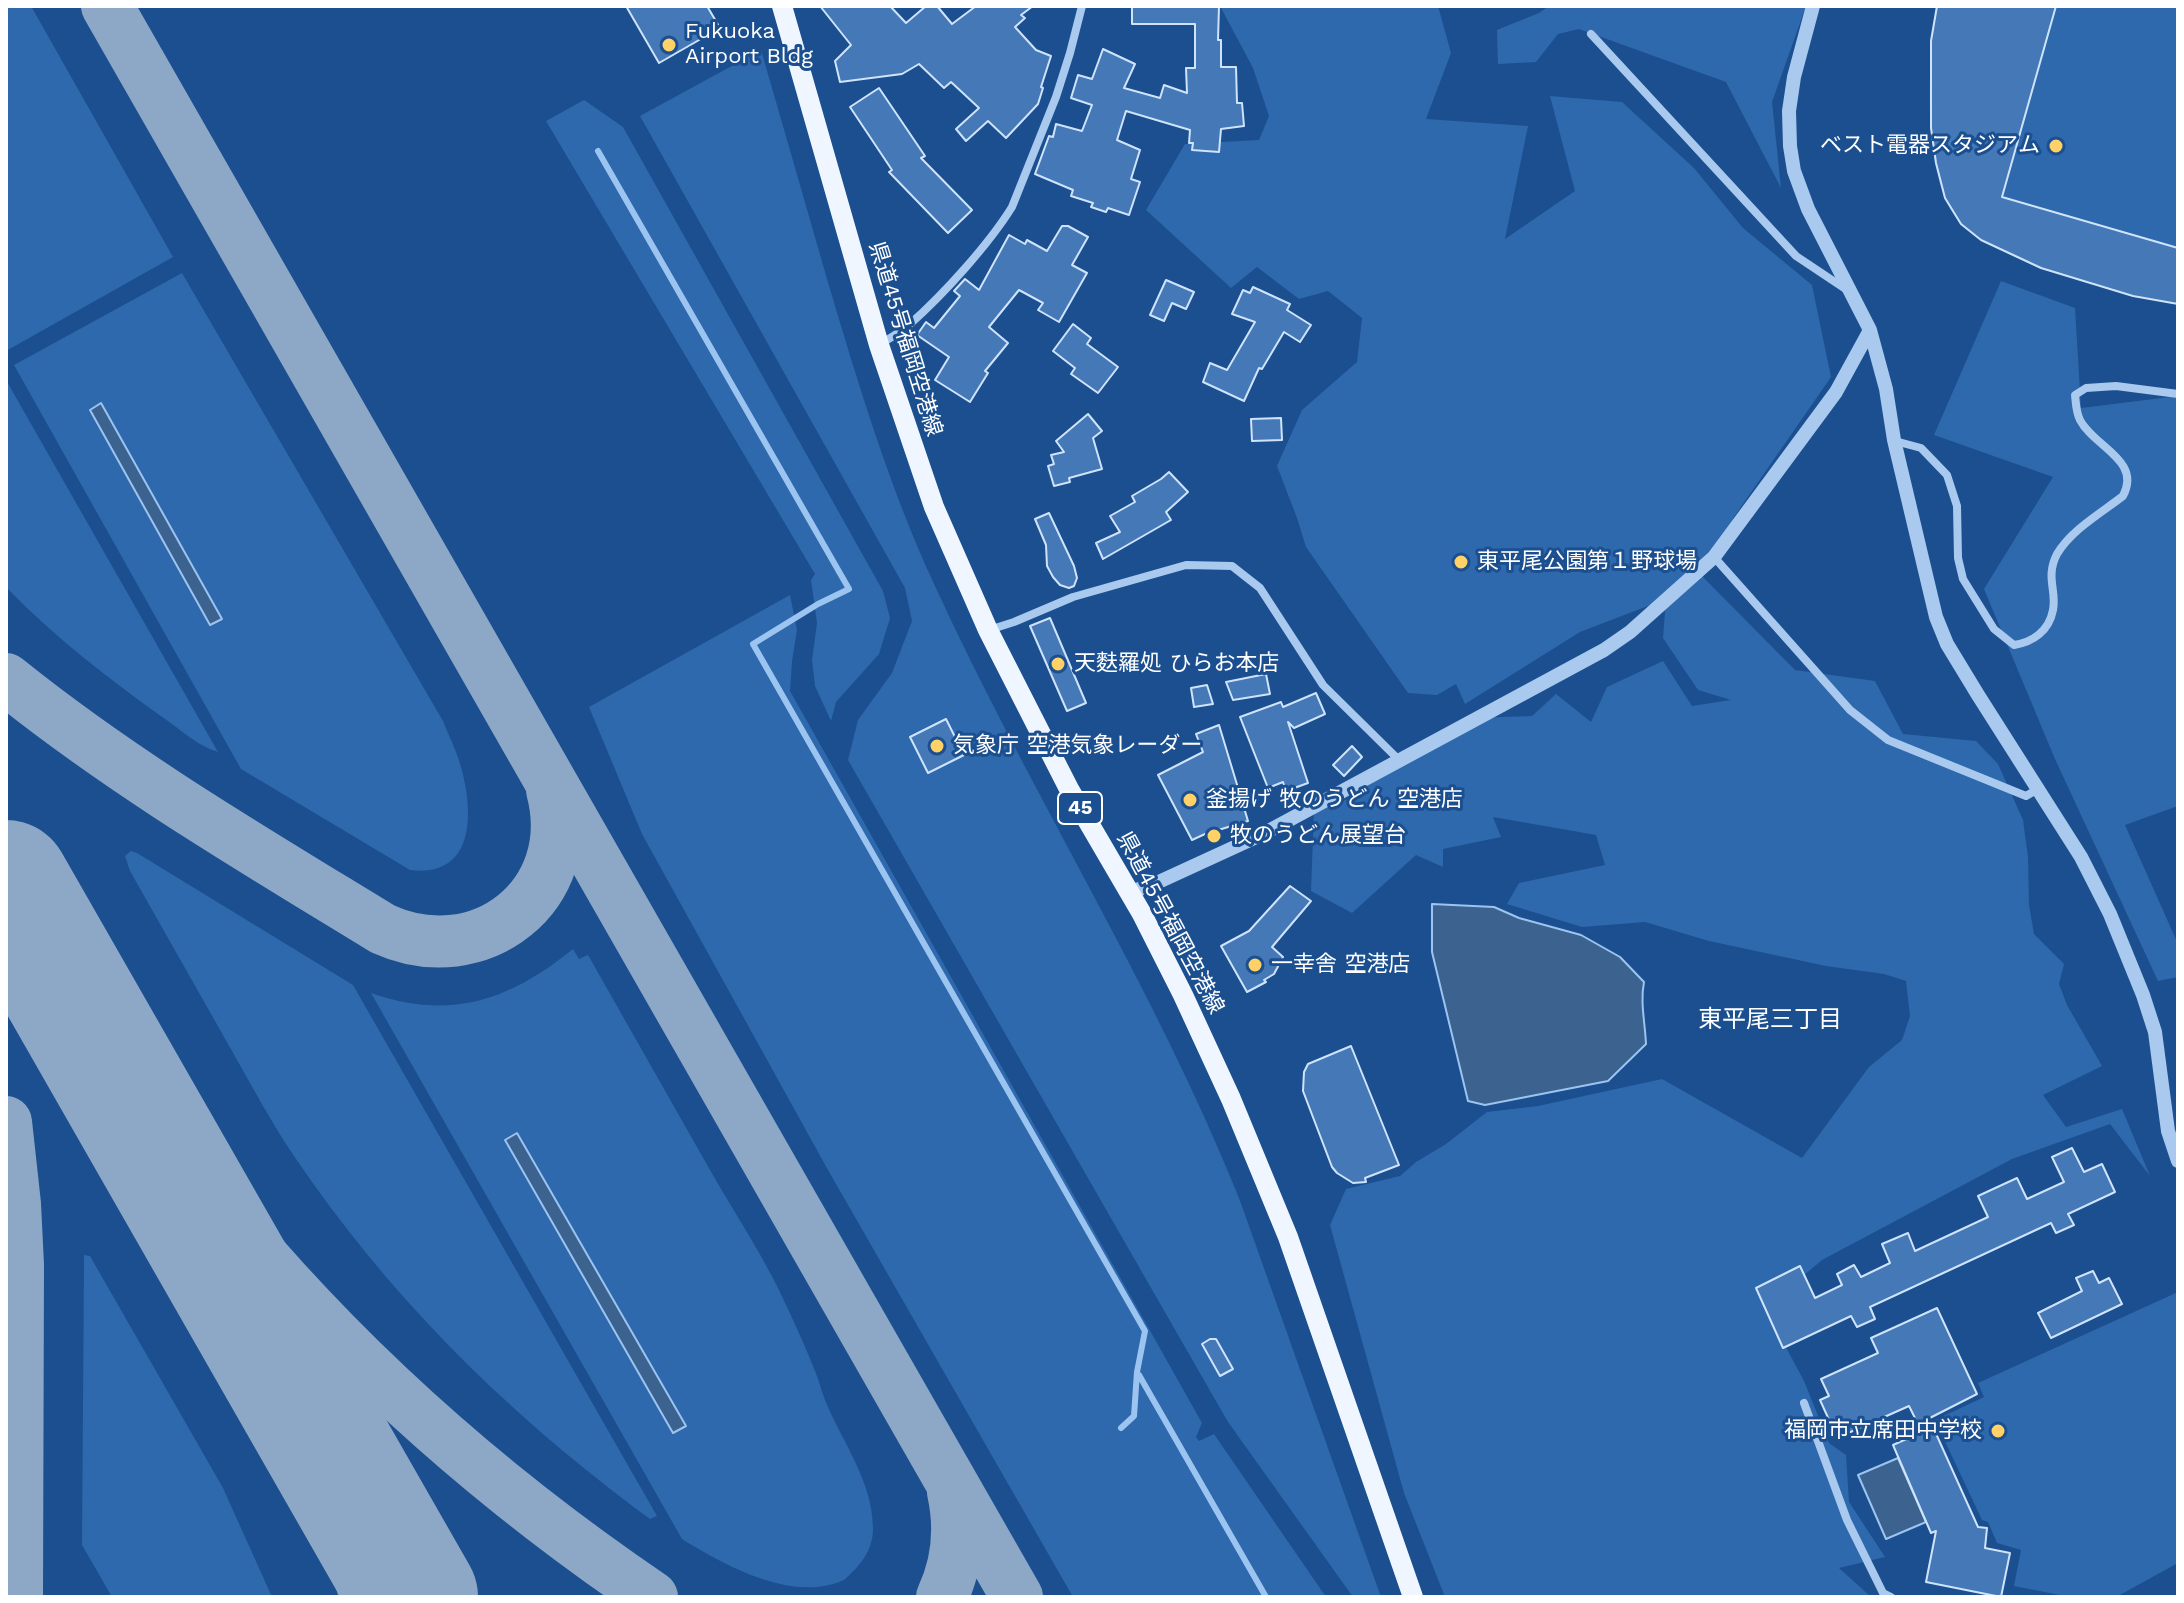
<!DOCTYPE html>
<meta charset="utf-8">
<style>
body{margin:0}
#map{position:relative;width:2184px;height:1603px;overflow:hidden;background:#1b4f8f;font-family:"Work Sans",sans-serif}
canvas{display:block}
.frame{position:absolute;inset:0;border:8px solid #fff;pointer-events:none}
</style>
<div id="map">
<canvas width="2184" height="1603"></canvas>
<div class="frame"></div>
</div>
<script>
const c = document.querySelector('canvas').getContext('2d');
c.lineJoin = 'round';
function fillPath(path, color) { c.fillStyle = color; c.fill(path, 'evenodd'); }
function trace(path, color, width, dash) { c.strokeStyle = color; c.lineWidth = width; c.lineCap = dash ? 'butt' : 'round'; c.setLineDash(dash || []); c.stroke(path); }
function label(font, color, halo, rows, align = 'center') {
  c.font = font + ' "Work Sans","Noto Sans JP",sans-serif'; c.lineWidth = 6; c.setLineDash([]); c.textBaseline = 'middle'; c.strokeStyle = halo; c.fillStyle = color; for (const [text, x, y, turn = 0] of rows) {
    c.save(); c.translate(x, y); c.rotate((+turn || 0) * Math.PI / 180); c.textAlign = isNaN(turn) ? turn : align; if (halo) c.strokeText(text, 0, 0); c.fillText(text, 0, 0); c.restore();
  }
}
const green = new Path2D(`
 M6,6H31L173,257L6,351Z
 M1220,6H1438L1451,53L1426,119L1528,126L1505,239L1575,191L1550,96L1622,102L1694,168L1743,228L1812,285L1831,377L1734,517L1702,576L1795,670L1875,681L1903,734L1976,741L1998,764L2023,820L2028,857L2029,905L2034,934L2064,964L2059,984L2067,1005L2102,1066L2043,1095L2066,1127L2122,1109L2150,1176L2110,1124L2012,1159L1822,1260L1765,1308L1804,1381L1829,1443L1846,1455L1849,1502L1885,1557L1839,1568L1871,1597H1445L1404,1493L1330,1225L1346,1189L1400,1176L1416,1162L1446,1144L1487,1112L1538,1106L1662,1079L1802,1158L1869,1067L1902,1040L1910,1016L1906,981L1884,974L1826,966L1709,941L1645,922L1582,927L1507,904L1519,883L1605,865L1596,835L1493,817L1501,837L1443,849V867L1416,855L1352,913L1311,891L1314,810L1361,795V775L1473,718L1532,716L1556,694L1591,722L1607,687L1663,661L1692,706L1731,700L1698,690L1663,638L1666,599L1580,632L1465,704L1456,684L1437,695L1408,693L1306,547L1297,518L1277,466L1302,410L1357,362L1362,318L1328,291L1299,299L1257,267L1231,288L1146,210L1185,144L1259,140L1269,116L1253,68Z
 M1549,6H1806L1772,102L1781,188L1726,82L1579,29L1558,34L1536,62L1498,64L1497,30L1539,13Z
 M1937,6H2178V304C2117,293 2059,277 2003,251C1989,244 1973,237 1962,225C1920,182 1928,61 1937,6Z
 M761,50C783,126 805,202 827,279C858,383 889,487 935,586C1030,793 1154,986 1239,1198L1381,1597H1353L1228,1422L848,760L858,720L892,673L912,621L905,588L640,116Z
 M584,100L623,127L883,591L890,618L879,654L836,702L831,721L815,686L812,660L817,623L811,580L815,574L546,121Z
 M182,273L443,721C449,736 457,752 461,767C474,813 475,878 410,870L241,769L14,365Z
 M2001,281L2075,308L2081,408L2178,396V806L2125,825L2178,944V977L2158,981L2055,759L1984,589L2053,477L1934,435Z
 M6,380L218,752C199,747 181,730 165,719C109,679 54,637 6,587Z
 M790,595L797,630L792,661L790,691L1202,1423L1196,1437L1199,1441L1214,1434L1326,1597H1073L828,1170L642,834L589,707Z
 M131,851L137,853L353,985L657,1516L650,1519L635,1508C500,1406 389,1296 294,1156C271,1122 252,1086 232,1051C198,991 164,931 130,871L125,856Z
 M573,949L579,959L588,955C630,1029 672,1103 714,1177C735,1213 759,1250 778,1288C791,1315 804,1343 815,1371C819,1380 821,1390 825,1400C842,1442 873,1481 873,1529C873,1551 859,1567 844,1580C794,1603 727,1567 682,1539L371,993C451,1021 510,1000 573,949Z
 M84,1255L90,1256L223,1488L272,1597H112L82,1545Z
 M2178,1292V1563L2116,1597H2070L2014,1586L2021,1550L1997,1543L1988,1522L1982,1520L1935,1420L1984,1397L1978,1383Z`);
const water = new Path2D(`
 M101,403L222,619L210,625L90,410Z
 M1432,904L1494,907L1519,918L1581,935L1620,957L1644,982C1640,1002 1645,1022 1646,1044L1608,1081L1485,1105L1468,1101L1432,952Z
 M517,1133L686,1426L673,1433L505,1140Z
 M1898,1458L1926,1522L1886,1539L1858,1475Z`);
const stream = new Path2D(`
 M598,151L849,589L818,604L753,644L1145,1331L1137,1372L1134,1416L1121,1428
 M1139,1375L1266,1597`);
const taxiway = new Path2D(`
 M107,6L1017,1597
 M6,679C124,774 254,850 383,929C480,973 580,895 552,790
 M80,1013C122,1076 166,1140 214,1199C339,1353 488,1486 652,1597
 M6,1122L15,1204L18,1265L17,1597
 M264,1335C304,1420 339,1507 366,1597
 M942,1597C958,1563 961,1529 953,1492`);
const runway = new Path2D(`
 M6,884L414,1597`);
const building = new Path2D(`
 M626,6H707L720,28L659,63Z
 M820,6H890L906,23L926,6H937L952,24L976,6H1033L1021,15L1025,18L1015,27L1036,50L1051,56L1041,87L1043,88L1038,104L1006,138L988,121L966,141L956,129L979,108L951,82L944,88L919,64L902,74L840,82L835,61L851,45Z
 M1132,6H1219L1218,40H1221V67H1236L1237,103H1242L1244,126L1221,129L1219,152L1192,150L1193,143H1189L1190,130L1126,111L1117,140L1140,150L1131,179L1140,182L1129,215L1108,208L1106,212L1091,207L1093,203L1071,196L1073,190L1035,174L1049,136L1053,137L1056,124L1082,131L1092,105L1071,98L1078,75L1092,79L1103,49L1135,64L1124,88L1160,98L1164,85L1187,93L1186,68H1195V24H1132Z
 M1937,6H2056L2002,197L2178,248V304L2133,296L2041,268L1981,240L1961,224L1945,198L1936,163L1931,128V41Z
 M879,88L925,156L921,158L972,210L948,233L889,172L892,170L850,107Z
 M1062,226H1068L1088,237L1072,265L1087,273L1059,322L1038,310L1043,303L1019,290L989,327L1008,343L985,371L988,373L970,402L935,380L949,357L917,335L926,322L934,328L960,296L954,291L965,279L979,290L1009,235L1025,244L1027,240L1047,251Z
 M1166,280L1194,292L1186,309L1172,303L1164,321L1150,315Z
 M1253,287L1290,304L1287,310L1311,325L1300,342L1284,332L1262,369L1259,368L1244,401L1203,382L1210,363L1227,370L1255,322L1232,314L1243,290L1250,293Z
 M1073,324L1091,338L1087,344L1118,367L1098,393L1071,374L1075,368L1053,351Z
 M1088,414L1102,431L1093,438L1102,469L1069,478L1070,482L1054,486L1048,466L1054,464L1051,455L1064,452L1056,441Z
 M1281,418L1282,440L1252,441L1251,419Z
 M1169,472L1188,492L1166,512L1171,520L1103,559L1096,543L1120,532L1110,516L1135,502L1132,496L1161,479Z
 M1049,513L1074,566L1077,578L1074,586L1069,588L1060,585L1053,577L1047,566L1046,545L1035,519Z
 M1050,618L1086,703L1067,711L1030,626Z
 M1266,674L1270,694L1233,700L1226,682Z
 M1207,685L1213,704L1194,707L1191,688Z
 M1316,693L1325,714L1294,728L1288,722L1308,783L1286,791L1283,782L1268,788L1240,717L1281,702L1283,707Z
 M946,719L964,755L928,773L910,737Z
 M1219,725L1248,821L1205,834L1192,840L1158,775L1203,752L1196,734Z
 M1352,746L1362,757L1344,776L1333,765Z
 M1290,886L1311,901L1272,947L1283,957L1274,974L1264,980L1266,982L1247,992L1221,946L1249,931Z
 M1351,1046L1399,1165L1365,1178L1366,1182L1353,1183L1337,1173L1332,1167L1303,1091L1304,1072L1308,1064Z
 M2072,1148L2084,1172L2102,1164L2115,1192L2068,1214L2074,1225L2056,1233L2051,1223L1870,1307L1875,1319L1857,1327L1851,1316L1783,1348L1756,1288L1800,1266L1815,1298L1842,1285L1837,1274L1854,1265L1861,1277L1890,1263L1882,1244L1908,1233L1915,1251L1988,1217L1978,1196L2017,1178L2027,1199L2064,1182L2052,1157Z
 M2093,1271L2099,1283L2109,1278L2122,1304L2051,1338L2038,1313L2082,1291L2076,1278Z
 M1937,1308L1977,1394L1918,1424L1909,1406L1846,1434L1839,1417L1830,1422L1820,1400L1829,1396L1821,1379L1878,1353L1871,1338Z
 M1210,1339H1216L1233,1369L1220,1376L1202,1344Z
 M1933,1427L1978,1527L1987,1528L1985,1548L2010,1553L2001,1597L1926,1582L1936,1531L1931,1533L1893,1445Z`);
const minor = new Path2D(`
 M1591,34L1796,256L1847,290
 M879,345C890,338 901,332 910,324C944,294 989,244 1012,207L1056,97L1070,53L1082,6
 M1895,441L1921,448L1947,475L1957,506L1958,558L1963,579L1994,629L2014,645C2033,642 2049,631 2053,610C2057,591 2045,577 2057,554C2071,530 2101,513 2123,496C2142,460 2094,447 2080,420C2076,412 2076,404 2075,395L2086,388L2116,386L2178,394
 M1714,557L1850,710L1888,740L2026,796L2038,789
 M989,630L1014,622L1073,597L1186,565L1232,566L1260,588L1323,685L1400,761
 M1804,1403L1847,1520L1883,1593L1891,1597`);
const tertiary = new Path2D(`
 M1813,6L1794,77L1789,111L1790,146L1794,171L1808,209L1870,330L1886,389L1894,440L1936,617L1947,644L1978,695L2081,857L2110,914L2143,995L2155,1032L2168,1131L2178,1161
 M1130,892L1152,885L1263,834L1604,650L1630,632L1714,557L1836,392L1870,330`);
const primary = new Path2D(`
 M782,6L879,345L934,507L988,630L1069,789L1142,914L1183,995L1231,1099L1288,1237L1413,1597`);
const markers = [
 [669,45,8,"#ffd166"],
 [2056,146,8,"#ffd166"],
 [1461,562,8,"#ffd166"],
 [1058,664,8,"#ffd166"],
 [937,746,8,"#ffd166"],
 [1190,800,8,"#ffd166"],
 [1214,836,8,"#ffd166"],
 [1255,965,8,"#ffd166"],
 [1998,1431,8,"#ffd166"]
];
const shields = [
 [1080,808,44]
];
const shieldNames = [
 ["45",1080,808]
];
const poiNames = [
 ["Fukuoka",685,32],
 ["Airport Bldg",685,57],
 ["ベスト電器スタジアム",2040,146,"right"],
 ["東平尾公園第１野球場",1477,562],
 ["天麩羅処 ひらお本店",1074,664],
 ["気象庁 空港気象レーダー",953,746],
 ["釜揚げ 牧のうどん 空港店",1206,800],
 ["牧のうどん展望台",1230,836],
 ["一幸舎 空港店",1271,965],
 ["福岡市立席田中学校",1982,1431,"right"]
];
const streetNames = [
 ["県道45号福岡空港線",905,339,73],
 ["県道45号福岡空港線",1170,923,62]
];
const neighbourhoodNames = [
 ["東平尾三丁目",1770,1020]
];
fillPath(green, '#2e69ad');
fillPath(water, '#3c6290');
trace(water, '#9cc4f0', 2);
trace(stream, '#9cc4f0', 6);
trace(taxiway, '#8da7c7', 52);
trace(runway, '#8da7c7', 128);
fillPath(building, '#4478b7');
trace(building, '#cfe3fa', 2);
trace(minor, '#a9c9ee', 8);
trace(tertiary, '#a9c9ee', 14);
trace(primary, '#f0f6ff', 20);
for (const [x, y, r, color] of markers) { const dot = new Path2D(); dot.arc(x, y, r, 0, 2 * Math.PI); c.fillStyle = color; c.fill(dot); trace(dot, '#1b4f8f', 3); }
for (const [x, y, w] of shields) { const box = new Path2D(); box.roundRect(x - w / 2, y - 16, w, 32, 6); c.fillStyle = '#1b4f8f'; c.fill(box); trace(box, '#fff', 2); }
label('bold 20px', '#fff', null, shieldNames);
label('22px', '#fff', '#1b4f8f', poiNames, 'left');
label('22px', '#fff', '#1b4f8f', streetNames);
label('24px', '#fff', '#1b4f8f', neighbourhoodNames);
</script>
